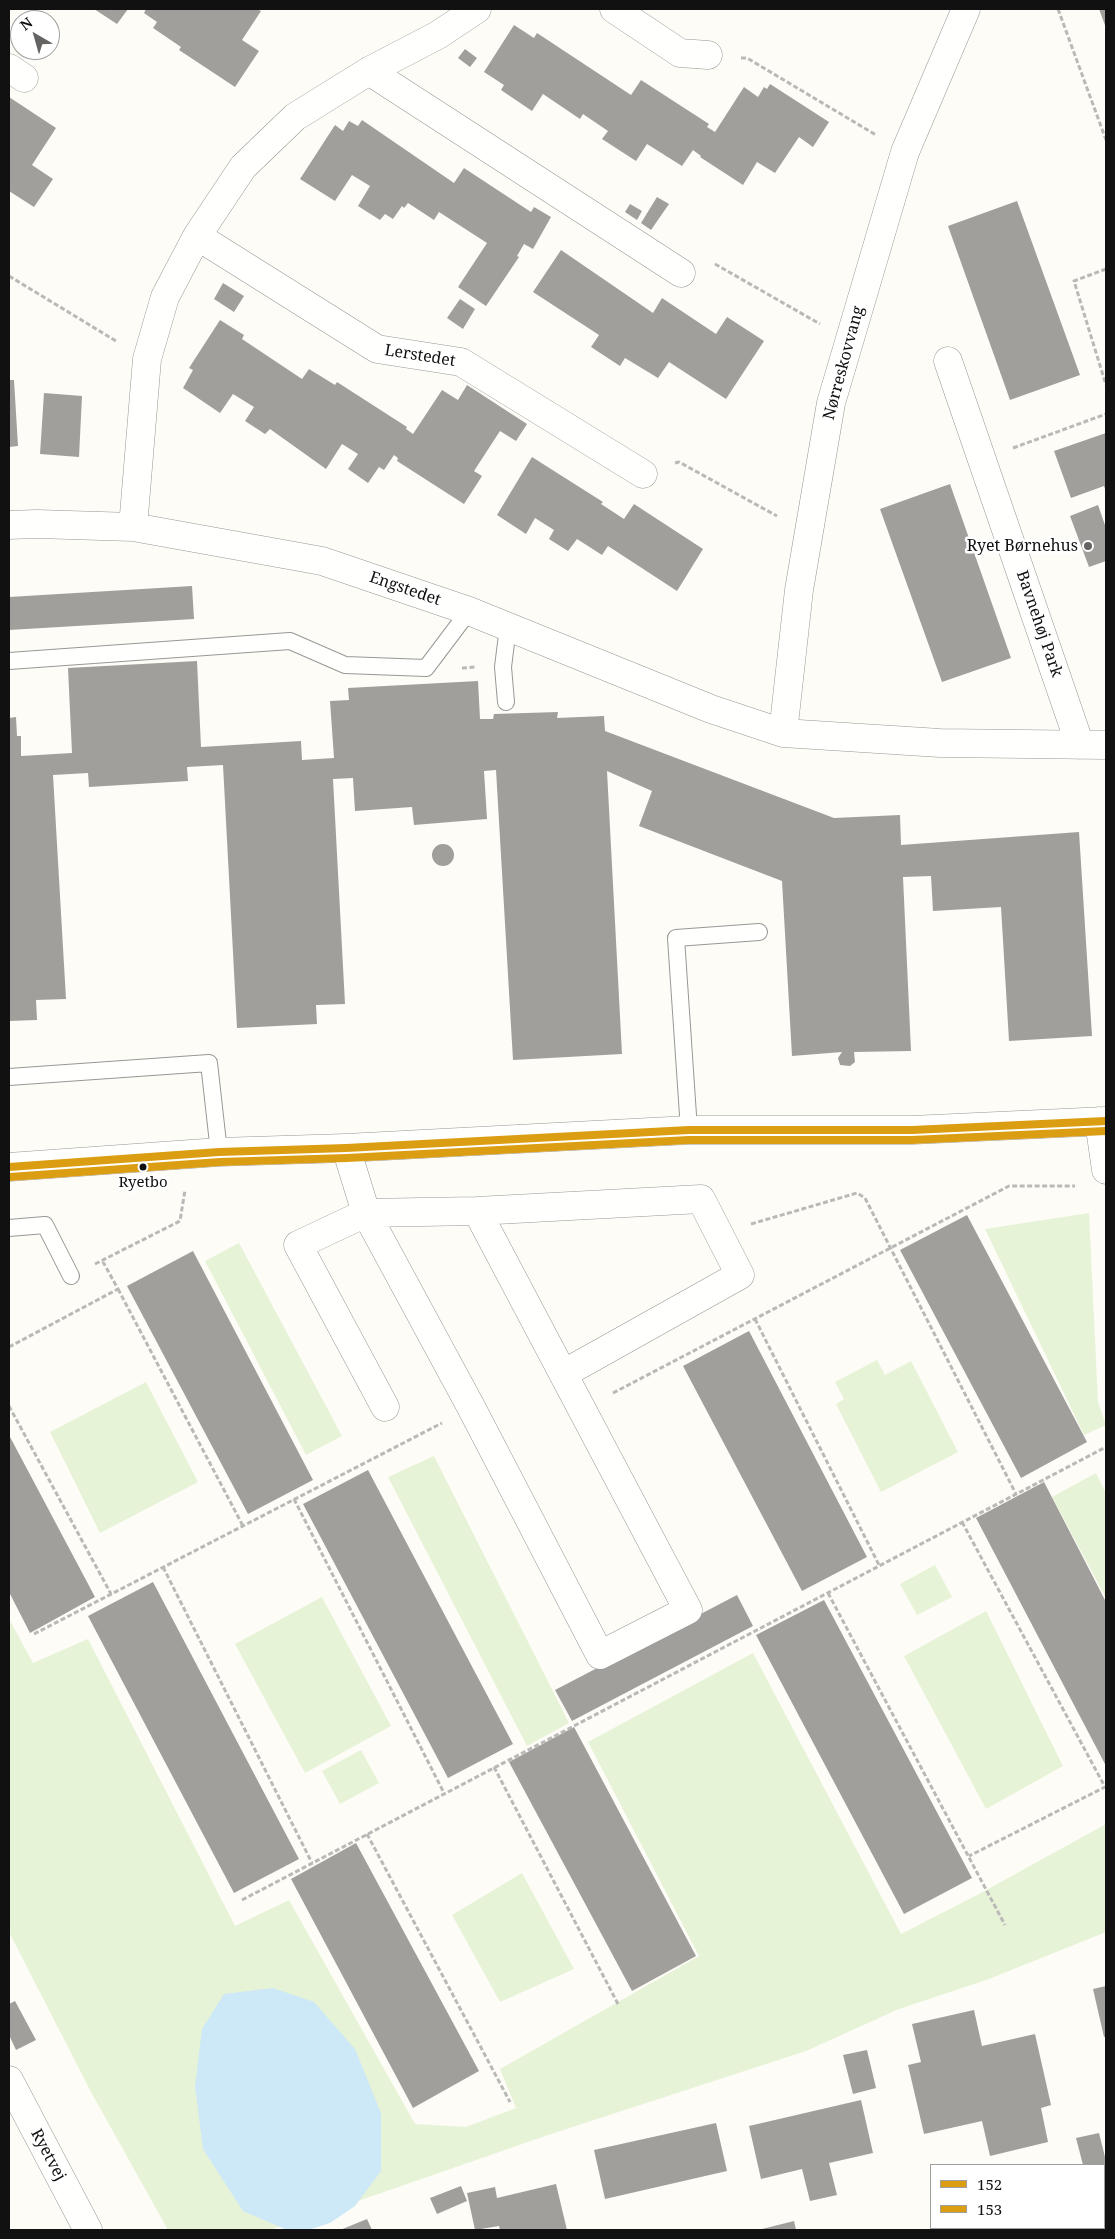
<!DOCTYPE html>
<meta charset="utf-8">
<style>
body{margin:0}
#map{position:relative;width:1115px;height:2239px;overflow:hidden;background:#fdfcf7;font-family:"Noto Serif",serif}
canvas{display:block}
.frame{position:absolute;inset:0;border:10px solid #111;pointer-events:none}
.legend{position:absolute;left:930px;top:2164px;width:175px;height:65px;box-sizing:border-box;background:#fff;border:1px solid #a0a0a0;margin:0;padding:6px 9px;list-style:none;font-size:15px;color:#111}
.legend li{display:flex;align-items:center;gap:10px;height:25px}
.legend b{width:25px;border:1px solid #a0a0a0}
.north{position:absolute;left:10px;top:10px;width:50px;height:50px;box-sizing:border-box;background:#fff;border:1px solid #a0a0a0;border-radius:50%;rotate:322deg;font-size:14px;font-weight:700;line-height:20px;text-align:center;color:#111}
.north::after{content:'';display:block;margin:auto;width:18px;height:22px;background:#646362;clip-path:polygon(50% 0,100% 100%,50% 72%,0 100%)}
</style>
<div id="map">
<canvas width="1115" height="2239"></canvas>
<div class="frame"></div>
<ul class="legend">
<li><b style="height:6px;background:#db9d12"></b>152</li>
<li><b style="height:6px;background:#db9d12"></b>153</li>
</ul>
<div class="north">N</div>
</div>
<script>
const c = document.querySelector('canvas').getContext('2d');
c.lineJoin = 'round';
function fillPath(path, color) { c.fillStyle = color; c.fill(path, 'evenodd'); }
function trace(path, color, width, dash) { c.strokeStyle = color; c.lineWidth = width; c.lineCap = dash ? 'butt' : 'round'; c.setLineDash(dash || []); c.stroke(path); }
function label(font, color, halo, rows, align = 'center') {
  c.font = font + ' "Noto Serif",serif'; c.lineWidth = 5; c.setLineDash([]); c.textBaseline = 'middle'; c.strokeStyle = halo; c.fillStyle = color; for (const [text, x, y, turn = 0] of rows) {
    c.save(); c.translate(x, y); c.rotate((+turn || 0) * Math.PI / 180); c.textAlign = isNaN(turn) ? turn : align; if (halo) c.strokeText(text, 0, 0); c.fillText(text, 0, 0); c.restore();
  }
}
const green = new Path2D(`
 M1089,1213L1098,1402L1106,1425L1084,1435L985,1229Z
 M239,1243L342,1436L306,1455L205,1261Z
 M877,1360L885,1375L911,1361L958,1452L881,1492L836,1404L844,1399L835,1382Z
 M146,1382L198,1482L100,1533L50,1432Z
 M434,1456L569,1723L527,1746L388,1477Z
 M1096,1473L1106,1493V1598L1052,1497Z
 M935,1565L952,1597L917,1615L900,1584Z
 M322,1597L391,1726L305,1773L235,1644Z
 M986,1611L1063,1766L986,1809L904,1656Z
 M9,1619L33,1663L88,1639L235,1926L289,1900L415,2124L466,2127L516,2108L500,2069L699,1956L588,1742L753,1653L901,1934L979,1894L1106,1824V1932L989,1979L899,2009L806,2051L548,2135L315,2216L268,2230H168L91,2092L9,1932Z
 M361,1750L379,1783L340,1804L322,1771Z
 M522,1873L574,1969L500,2002L452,1915Z`);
const water = new Path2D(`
 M273,1988L314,2002L355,2049L381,2113V2171L355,2206L330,2223L308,2230H287L243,2211L203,2149L195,2086L202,2029L224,1994Z`);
const building = new Path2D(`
 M94,9H128L117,24Z
 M146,9H257L261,11L242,40L259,51L235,87L179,50L181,47L153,28L157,22L144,13Z
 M1099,9H1106V28Z
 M514,25L534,38L537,33L631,95L641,80L709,124L707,127L715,132L744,87L758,97L764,87L767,89L770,84L829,122L813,147L799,137L775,173L757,162L743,185L700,157L701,156L693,150L682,166L647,144L636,161L602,139L608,131L583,114L580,119L543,94L532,111L501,90L504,85L484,72Z
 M465,49L477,58L470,67L458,58Z
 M9,97L56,128L32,165L53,179L34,207L9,191Z
 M362,120L454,183L464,168L531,212L534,207L551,217L533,249L524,244L517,256L519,257L486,306L458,287L487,243L439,212L434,220L408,203L404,208L402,206L393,219L385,214L380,220L358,206L370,186L352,175L335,201L300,179L335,125L343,131L349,121L358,126Z
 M657,197L669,204L651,230L641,223Z
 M1017,201L1080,375L1010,400L948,226Z
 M630,204L642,211L637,220L625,212Z
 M561,250L653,313L662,298L716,334L727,317L764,341L726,399L669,362L658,378L625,358L620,366L591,347L599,335L533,292Z
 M223,283L244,296L234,312L214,299Z
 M460,299L475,309L463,329L447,318Z
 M220,320L244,335L242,339L302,379L309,369L335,385L337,382L407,427L406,429L413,434L442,390L458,400L467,385L527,424L516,441L500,431L474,471L482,476L464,504L397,461L398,458L394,455L384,470L379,467L368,483L348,469L358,454L342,444L326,469L270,429L265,434L245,421L254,407L233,394L220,413L183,388L193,370L189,368Z
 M9,380H14L18,446L9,447Z
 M44,393L82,396L79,457L40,454Z
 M1106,433V492L1104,486L1071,498L1054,451Z
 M532,457L603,502L601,504L624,519L634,504L703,549L677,591L608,546L602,555L577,539L568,551L549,539L554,530L535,518L526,534L497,515Z
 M950,484L1011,658L942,682L880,509Z
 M1098,505L1106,528V561L1089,567L1070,516Z
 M192,586L194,619L9,630V597Z
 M197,661L201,747L301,741L302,760L334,758L330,701L349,700L348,688L478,681L480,719H493L494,714L558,712L557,718L604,716L605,731L834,818L900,815L901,845L1079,832L1092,1036L1009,1041L1001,907L933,911L931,876L903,877L911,1051L854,1052L855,1062L850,1066L840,1065L838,1058L842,1052L792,1056L782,881L639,826L652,791L607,771L622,1054L513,1060L496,770L484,771L487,819L414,825L412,807L355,811L353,778L333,779L345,1004L316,1005L317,1024L237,1028L223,765L187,767L188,781L89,787L88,773L53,775L66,999L36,1000L37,1020L9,1021V718L16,717L17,736H21V756L72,753L68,668Z
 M432 855a11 11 0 1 1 22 0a11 11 0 1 1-22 0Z
 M967,1215L1087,1442L1021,1478L900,1250Z
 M193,1251L313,1480L248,1514L127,1286Z
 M749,1331L867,1557L802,1591L683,1366Z
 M9,1435L95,1597L30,1633L9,1592Z
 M368,1470L513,1744L448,1778L303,1504Z
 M1044,1482L1106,1602V1766L976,1518Z
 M153,1582L299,1859L234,1893L88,1616Z
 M737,1595L753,1626L572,1721L555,1690Z
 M824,1600L972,1878L904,1914L756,1635Z
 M574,1727L696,1956L632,1991L509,1762Z
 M356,1843L479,2071L413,2108L291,1879Z
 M1106,1986V2037H1104L1093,1989Z
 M15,2001L36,2040L16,2050L9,2035V2004Z
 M974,2010L982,2046L1035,2034L1051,2105L1041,2108L1048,2142L990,2156L982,2121L924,2134L908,2065L921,2062L912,2024Z
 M867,2050L876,2088L853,2094L843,2055Z
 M861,2100L873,2153L829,2163L837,2195L810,2201L802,2169L761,2179L749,2126Z
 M716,2123L727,2171L605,2199L594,2150Z
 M1099,2133L1106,2161V2193H1104V2165H1083L1076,2138Z
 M556,2184L567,2230H500L499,2226L475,2230L467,2193L495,2187L497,2198Z
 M461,2186L467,2201L437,2214L430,2198Z
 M367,2219L372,2230H340Z
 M794,2221L796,2230H758Z`);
const path = new Path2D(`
 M1058,9L1106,140
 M741,58H747L876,135
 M715,264L820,324
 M1106,269L1074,281L1106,385
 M9,276L116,341
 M1013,448L1106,414
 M675,463L679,462L777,516
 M462,668L476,667
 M751,1224L857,1193L865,1198L1016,1494
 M95,1264L180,1221L185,1190
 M118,1289L243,1526
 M755,1319L879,1565
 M9,1347L118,1289L102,1260
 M613,1393L1009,1186H1075
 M9,1406L111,1594
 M294,1499L444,1793
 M962,1522L1105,1787L969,1856
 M163,1567L312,1863
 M828,1593L1005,1925
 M34,1634L442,1423
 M494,1767L618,2004
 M367,1834L510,2102
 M242,1900L1106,1447`);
const service = new Path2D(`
 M9,661L290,641L345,665L426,668L469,611
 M506,702L503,667L508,627
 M9,1077L209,1063L219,1152
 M689,1130L676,938L759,932
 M9,1228L45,1225L71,1276`);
const minor = new Path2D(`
 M614,9L680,53L708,55
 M9,68L24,78
 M369,71L681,273
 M197,236L377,349L461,362L643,474
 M948,361L1080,745
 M9,525L37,524L133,527L322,561L469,611L711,709L783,733L940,743L1106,745
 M133,527L147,359L165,297L197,236L243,167L295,117L369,71L438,35L477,9
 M783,733L799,590L831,403L905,152L966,9
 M1099,1121L1106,1170
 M346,1148L366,1213L471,1407L600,1655L688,1610L477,1211
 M9,1167L219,1152L346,1148L689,1130H912L1106,1121
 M385,1407L298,1245L366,1213L477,1211L701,1199L740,1275L563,1374
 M9,2080L88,2230`);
const bus1 = new Path2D(`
 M9,1167L219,1152L346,1148L689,1130H912L1106,1121`);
const bus2 = new Path2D(`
 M10,1177L220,1162L347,1158L689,1140H912L1106,1131`);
const markers = [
 [1088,546,5,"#646362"],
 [143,1167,4.5,"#111"]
];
const busNames = [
 ["Ryetbo",143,1183]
];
const streetNames = [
 ["Lerstedet",420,356,9],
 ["Nørreskovvang",844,363,-75],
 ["Engstedet",405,589,19],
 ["Bavnehøj Park",1039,624,71],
 ["Ryetvej",48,2155,62]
];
const poiNames = [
 ["Ryet Børnehus",1078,546]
];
fillPath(green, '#e7f3d7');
fillPath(water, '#cde8f7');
fillPath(building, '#a19f9c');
trace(service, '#979795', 18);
trace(minor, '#979795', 29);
trace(path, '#b9b9b8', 3, [5, 2.5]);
trace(service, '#fffffe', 16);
trace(minor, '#fffffe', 28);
trace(bus1, '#db9d12', 8);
trace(bus2, '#db9d12', 8);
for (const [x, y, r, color] of markers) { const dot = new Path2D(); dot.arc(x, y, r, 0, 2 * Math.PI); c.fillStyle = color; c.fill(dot); trace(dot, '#fff', 2); }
label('15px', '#111', '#fff', busNames);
label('16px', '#111', '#fff', streetNames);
label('16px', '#111', '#fff', poiNames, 'right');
</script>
